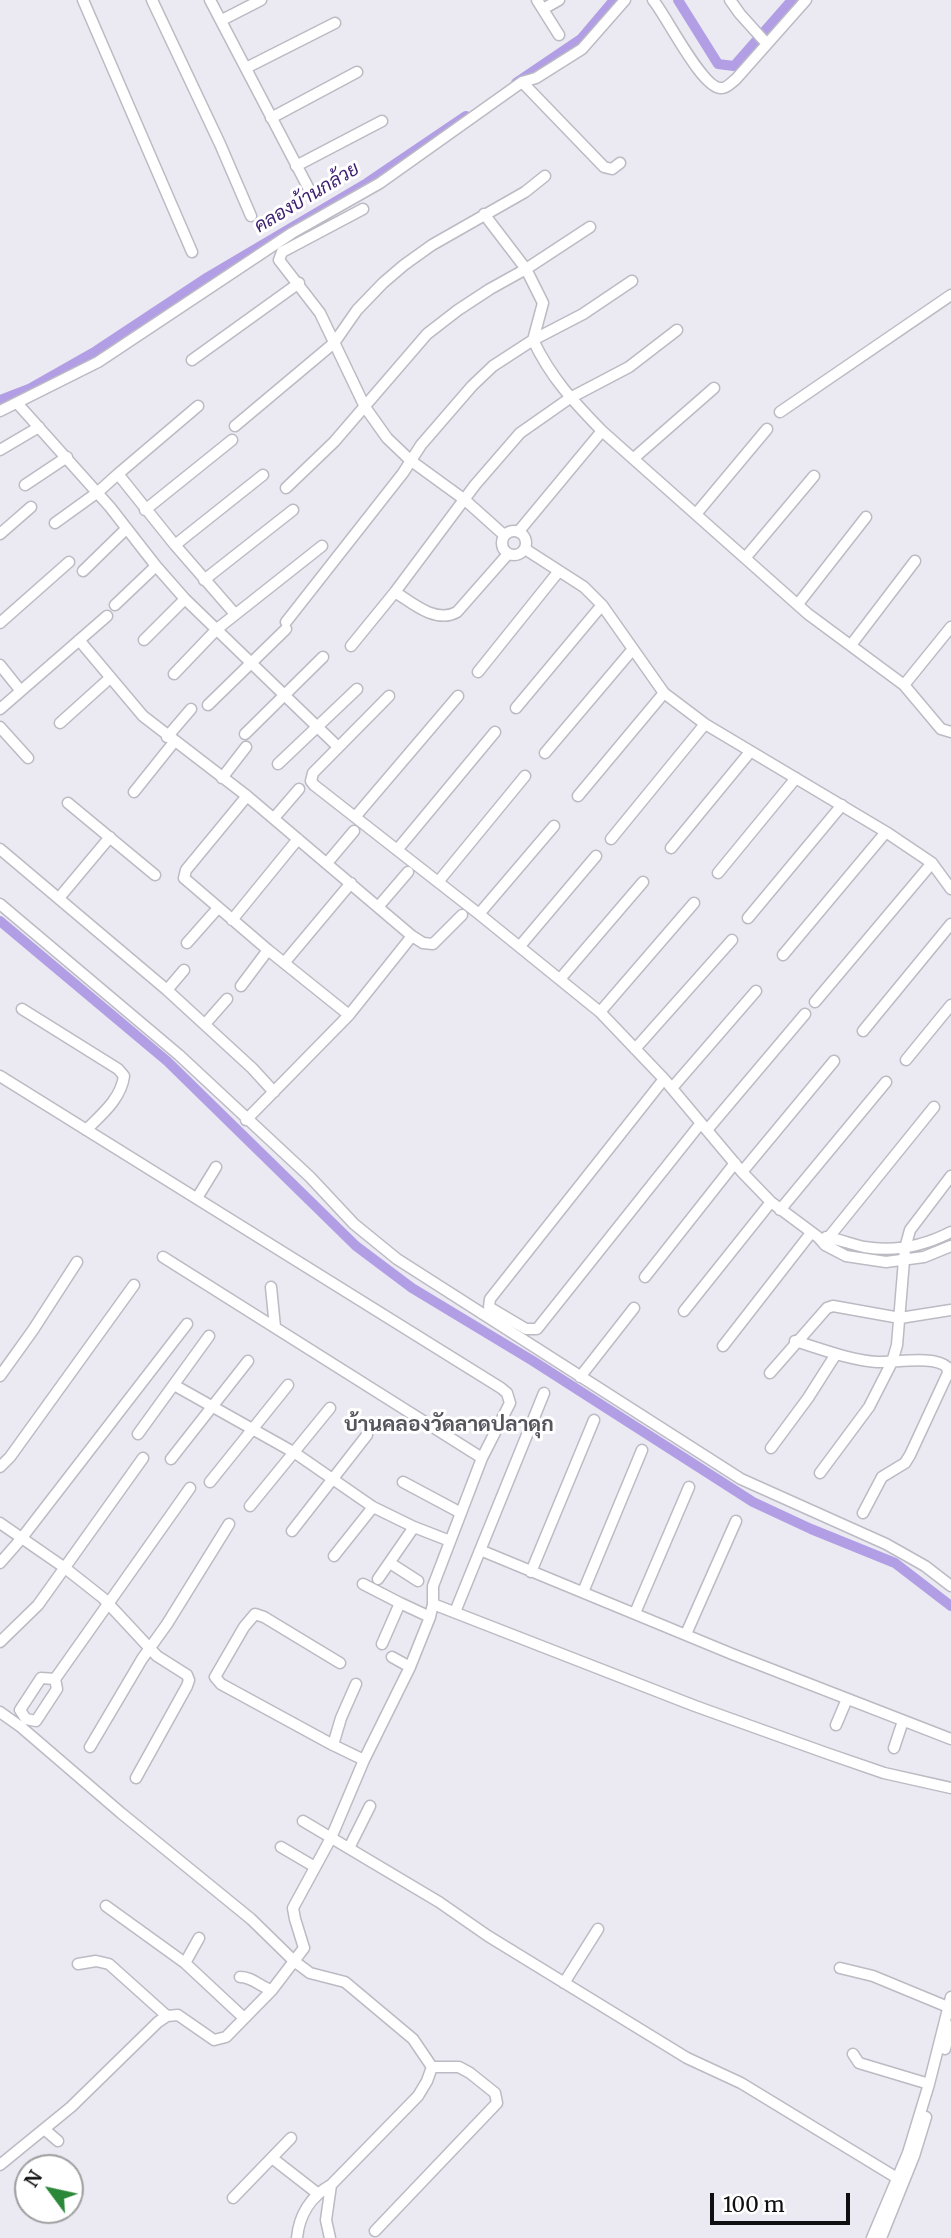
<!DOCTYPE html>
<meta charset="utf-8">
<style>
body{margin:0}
#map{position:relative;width:951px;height:2238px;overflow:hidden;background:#ebe9f2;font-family:Merriweather,serif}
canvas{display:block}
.north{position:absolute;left:14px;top:2154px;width:70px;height:70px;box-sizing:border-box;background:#fff;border:2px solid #9f9fa0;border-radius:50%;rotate:303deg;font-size:19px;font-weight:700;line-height:28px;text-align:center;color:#0f0e11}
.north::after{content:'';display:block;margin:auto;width:24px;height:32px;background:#2c8839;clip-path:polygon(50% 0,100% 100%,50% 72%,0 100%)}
.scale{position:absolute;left:710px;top:2193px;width:140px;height:32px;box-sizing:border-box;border:4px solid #0f0e11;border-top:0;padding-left:9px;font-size:21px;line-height:24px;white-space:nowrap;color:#0f0e11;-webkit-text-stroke:5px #fff;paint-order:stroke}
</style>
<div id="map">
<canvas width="951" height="2238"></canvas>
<div class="north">N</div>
<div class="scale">100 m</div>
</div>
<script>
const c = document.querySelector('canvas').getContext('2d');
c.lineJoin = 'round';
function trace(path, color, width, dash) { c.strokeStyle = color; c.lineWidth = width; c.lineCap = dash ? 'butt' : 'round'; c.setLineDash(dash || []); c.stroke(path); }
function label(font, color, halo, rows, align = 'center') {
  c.font = font + ' Merriweather,Sarabun,serif'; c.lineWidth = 6; c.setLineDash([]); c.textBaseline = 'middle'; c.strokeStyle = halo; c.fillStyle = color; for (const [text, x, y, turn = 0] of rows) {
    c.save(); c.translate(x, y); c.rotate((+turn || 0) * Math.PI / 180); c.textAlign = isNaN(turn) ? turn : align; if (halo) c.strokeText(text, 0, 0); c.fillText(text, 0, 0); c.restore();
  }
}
const canal = new Path2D(`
 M678,0L718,64L734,66L792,0
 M516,83L581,39L614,0
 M0,400L29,389L96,351L208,277L367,183L466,116
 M0,921L167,1061L356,1246L412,1288L533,1361L753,1502L811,1529L895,1563L951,1606`);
const minor = new Path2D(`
 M83,0L192,252
 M152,0L220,144L251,216
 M210,0L310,191
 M537,0L559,35
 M653,0C666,15 703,91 722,88C727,88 732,82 736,79L806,0
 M730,0L740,14L767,44
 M543,9L559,0
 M222,20L261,0
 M246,68L335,23
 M522,82L604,167L612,169L620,163
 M271,118L357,72
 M296,166L382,121
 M363,209L282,252L279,260L320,313L365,407L387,438L410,460L465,500L504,535
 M484,214L526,269L543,303L533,340C551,378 573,401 602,431L808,614L904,685L941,729L951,732
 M192,360L299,283
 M17,403L110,507L156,566L185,599L334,743
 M0,411L98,362L292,233L380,183L522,82L536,78L582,49L625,0
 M780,412L951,295
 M235,426L334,343L357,310L383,283L404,265L432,245L525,192L545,176
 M0,450L39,427
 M634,458L714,388
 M118,474L198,406
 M25,485L67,457
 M286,488L334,442L427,334L458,310L490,289L526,269L590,227
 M145,510L232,440
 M696,514L767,429
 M55,523L98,492L118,474L175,545L235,614
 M502 543a12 12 0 1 1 24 0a12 12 0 1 1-24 0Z
 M519,531L602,431
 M0,534L31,507
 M175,545L263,475
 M525,549L584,587L602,605L664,693L705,724L886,832L932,863L951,889
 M746,557L814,476
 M83,571L126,529
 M204,580L293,510
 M395,592C412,603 436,624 457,612L508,554
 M798,604L866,517
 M115,605L156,566
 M286,622L403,473L421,445L472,386L493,366L533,340L583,314L632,281
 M0,623L69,562
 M79,640L143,716L247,796L412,936L423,943L433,944L462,915
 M144,640L185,599
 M851,645L915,561
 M351,646L395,592L475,485L520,433L570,398L629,367L677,330
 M0,665L20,690
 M478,672L559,571
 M174,674L217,629L322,546
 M904,685L951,627
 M389,696L313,773L311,781L314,785L479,914L600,1012L664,1079L742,1172L771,1202L818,1237L825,1245L846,1256L886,1262L924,1257L951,1246
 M208,705L286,629
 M516,708L602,605
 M0,709L107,616
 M60,723L110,678
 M0,727L28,758
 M245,734L323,657
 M167,737L191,709
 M545,753L633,649
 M278,764L357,689
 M222,778L246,747
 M134,792L174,742
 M247,796L186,870L184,878L268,950L349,1015
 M578,796L664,693
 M68,803L155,875
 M355,817L458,696
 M274,818L299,789
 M611,839L705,724
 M671,848L750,752
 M0,849L167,990L252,1068L274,1092
 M397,850L495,732
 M327,863L354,831
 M718,873L796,778
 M438,882L525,776
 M59,898L110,837
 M0,904L179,1055L310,1177L354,1224L397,1259L741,1479L886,1544L925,1566L951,1586
 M378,907L408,872
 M479,914L554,826
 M748,918L842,805
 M232,920L298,839
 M187,943L218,908
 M520,946L596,856
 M783,955L886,832
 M284,963L351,883
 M560,979L643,882
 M241,986L268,950
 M167,990L184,970
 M815,1002L932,863
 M22,1009L118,1069L124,1076C121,1099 101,1115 86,1130
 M600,1012L694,903
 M205,1024L227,999
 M863,1031L951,924
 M635,1049L732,940
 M906,1060L951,1005
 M0,1076L501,1388L507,1393L510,1403L482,1458L438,1573L433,1586V1604L430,1617L410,1667L364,1760L331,1838L293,1908L295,1919L304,1948L272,1990L226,2037L214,2040L178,2015L167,2016L158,2022L71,2107L0,2165
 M664,1079L490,1299L489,1307L526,1329H537L701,1123
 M672,1088L756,991
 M246,1120L349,1015L412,936
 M707,1130L805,1014
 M742,1172L834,1061
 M197,1198L216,1167
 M780,1210L886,1082
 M826,1237C838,1239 851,1244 864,1247C894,1252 924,1246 951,1232
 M825,1245L829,1237L934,1107
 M163,1257L482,1458
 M645,1277L735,1163
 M271,1287L275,1327
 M684,1311L771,1202
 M795,1341C822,1349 849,1360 877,1362C895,1363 934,1355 947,1367L948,1373L910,1455L905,1463L882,1477L863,1513
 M723,1346L811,1233
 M770,1373L827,1308L833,1306L900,1318L951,1310
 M0,1376L33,1330L77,1262
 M580,1377L634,1308
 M174,1385L295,1453L373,1507L414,1527L450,1541
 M138,1434L209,1336
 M771,1448L808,1398L836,1354
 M171,1459L248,1361
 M0,1467L10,1457L134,1285
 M820,1473L869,1407L892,1362L897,1345L905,1248L910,1230L951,1176
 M210,1482L288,1385
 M403,1482L461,1513
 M250,1506L330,1408
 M0,1523L65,1568L103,1598L157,1656L187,1675L189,1680L187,1686L136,1778
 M292,1531L367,1435
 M480,1550L732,1654L951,1739
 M334,1556L373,1507
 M0,1563L21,1539L187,1324
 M390,1563L418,1581
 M531,1572L594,1420
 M378,1579L414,1527
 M363,1584L400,1603
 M583,1592L642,1450
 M433,1604L695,1706L826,1753L884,1773L951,1788
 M455,1612L544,1393
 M635,1613L689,1487
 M686,1634L736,1521
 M0,1642L38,1605L143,1458
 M382,1644L400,1603L430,1617
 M392,1657L410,1667
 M356,1684L341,1718L333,1745L364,1760
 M0,1712L21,1727L121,1813L251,1919L294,1961L310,1973L345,1982L413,2039L432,2067L427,2081L418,2096L331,2185C311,2196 299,2215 297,2238
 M26,1719L36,1721L57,1689L55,1679L190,1488
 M26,1719L20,1710L41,1678L55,1679
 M836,1725L847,1699
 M333,1745L221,1684L215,1677L244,1627L255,1614L264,1617L340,1663
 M90,1747L142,1659L167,1624L229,1524
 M894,1748L903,1721
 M303,1821L439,1902L488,1936L687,2058L741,2083L897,2178
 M281,1847L315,1867
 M349,1848L370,1806
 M106,1906L185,1963L244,2018
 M185,1963L199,1938
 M78,1964L96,1961L109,1964L167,2016
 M840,1968L873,1976L948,2007
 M240,1977C253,1977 260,1987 272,1990
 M564,1983L598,1929
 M945,2049L951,2026
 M853,2054L859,2063L929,2084
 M44,2129L58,2141
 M272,2158L317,2193
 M233,2198L291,2138
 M375,2231L497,2103L495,2093L470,2073L459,2067H432
 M330,2238L326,2220L331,2185
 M872,2238L908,2153L929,2084L951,1997
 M881,2238L914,2156L926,2117`);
const waterNames = [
 ["คลองบ้านกล้วย",307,198,-31]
];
const quarterNames = [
 ["บ้านคลองวัดลาดปลาดุก",449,1425]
];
trace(canal, '#b19ee5', 10);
trace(minor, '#bcbac3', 13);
trace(minor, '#fff', 10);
label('italic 19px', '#3f2172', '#fff', waterNames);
label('bold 21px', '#56545c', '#fff', quarterNames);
</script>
